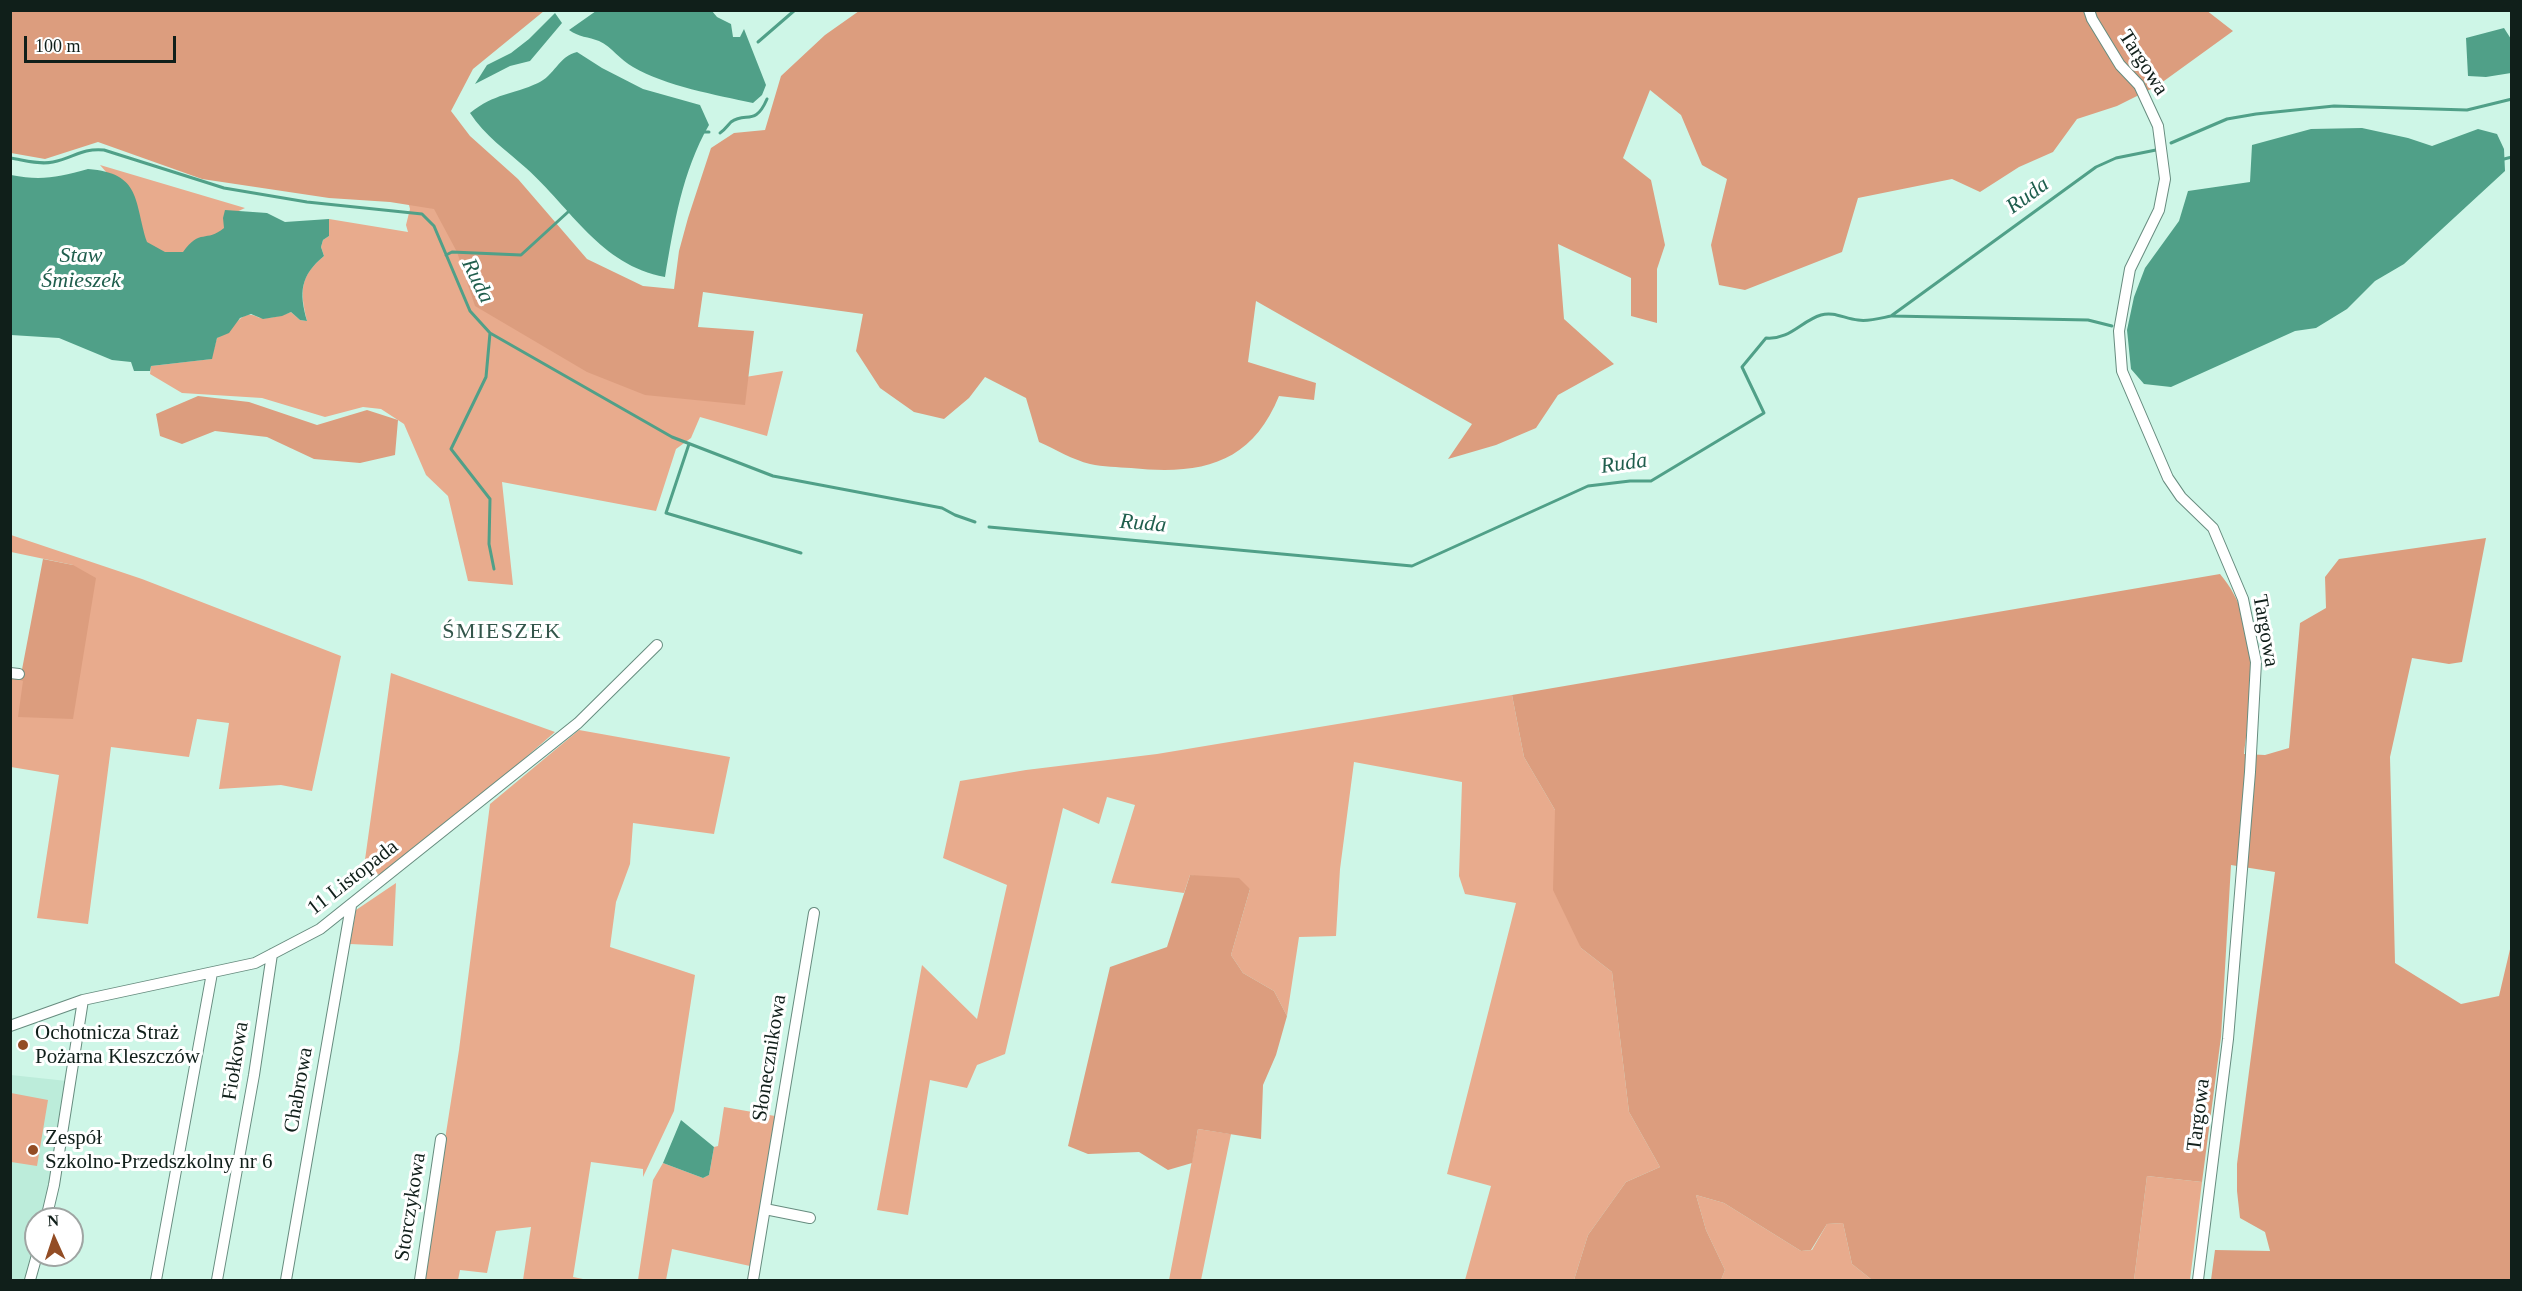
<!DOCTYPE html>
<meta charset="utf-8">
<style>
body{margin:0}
#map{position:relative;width:2522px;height:1291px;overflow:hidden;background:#cef6e7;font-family:Georgia,serif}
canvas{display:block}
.frame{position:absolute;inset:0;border:12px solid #101f1a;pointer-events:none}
.north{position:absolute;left:24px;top:1207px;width:60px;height:60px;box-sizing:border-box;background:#fff;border:2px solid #9fa5a3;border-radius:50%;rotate:357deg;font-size:16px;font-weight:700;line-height:24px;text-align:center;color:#101f1a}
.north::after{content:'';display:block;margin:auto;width:21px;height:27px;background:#934d25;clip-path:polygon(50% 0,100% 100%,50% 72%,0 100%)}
.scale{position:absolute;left:24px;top:36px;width:152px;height:27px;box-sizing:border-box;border:3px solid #101f1a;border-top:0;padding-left:8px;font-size:18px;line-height:21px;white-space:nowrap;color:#101f1a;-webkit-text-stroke:4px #fff;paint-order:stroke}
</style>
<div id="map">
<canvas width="2522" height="1291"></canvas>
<div class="frame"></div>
<div class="north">N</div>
<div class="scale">100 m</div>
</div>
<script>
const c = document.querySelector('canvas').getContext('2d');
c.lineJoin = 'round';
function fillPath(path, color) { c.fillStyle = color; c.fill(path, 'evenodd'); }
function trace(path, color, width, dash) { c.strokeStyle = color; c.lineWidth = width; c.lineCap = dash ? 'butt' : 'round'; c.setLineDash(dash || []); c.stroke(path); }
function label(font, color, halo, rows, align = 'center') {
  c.font = font + ' Georgia,serif'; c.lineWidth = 6; c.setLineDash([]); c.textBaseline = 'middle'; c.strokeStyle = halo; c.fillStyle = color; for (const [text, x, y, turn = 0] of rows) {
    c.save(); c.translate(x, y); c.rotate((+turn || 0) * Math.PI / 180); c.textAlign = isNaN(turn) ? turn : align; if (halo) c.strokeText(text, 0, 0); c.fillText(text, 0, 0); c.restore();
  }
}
const built = new Path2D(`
 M11,1075L67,1081L43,1219H36V1246L27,1280H11Z`);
const green = new Path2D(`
 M100,165L245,208L228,216L220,241L161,261L142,248L128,197Z
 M443,183L695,385L783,371L767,436L700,417L691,438L676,449L656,511L502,482L513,585L468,581L448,496L426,475L404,424L381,409L363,407L325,417L262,398L182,393L150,374L151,366L211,359L217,338C231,332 237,317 248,315C254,314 257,318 262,318C269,319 284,315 291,312L300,320L307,321C300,291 299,277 324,256L321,247L323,240L329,236V219L408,232L406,225L410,209L405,190Z
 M11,535L142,579L341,656L312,791L281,785L219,789L229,723L197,719L189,757L111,747L88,924L37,918L59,775L11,767L10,678L23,680L73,565L11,552Z
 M391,673L555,732L390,875L363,874Z
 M1512,695L1524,757L1555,810L1556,837L1581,948L1612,972L1629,1112L1660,1167L1626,1182L1588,1235L1574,1280H1465L1491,1186L1447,1174L1516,903L1465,894L1459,876L1462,782L1354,762L1340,869L1336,936L1299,937L1287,1016L1274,991L1243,973L1231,955L1250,889L1190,875L1184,893L1111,883L1135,805L1107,797L1099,824L1063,808L1005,1054L977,1065L967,1088L930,1080L908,1215L877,1210L922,965L977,1019L1007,885L943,858L960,781L1026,770L1157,754Z
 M579,730L730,757L714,834L633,823L630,864L616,902L610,947L695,975L674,1111L643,1177V1169L591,1162L573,1277L588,1280H523L531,1227L496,1231L487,1273L460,1270L458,1280H423L459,1050L490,804Z
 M396,883L393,946L350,944L356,910Z
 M11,1093L48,1100L37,1166L11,1162Z
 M724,1107L775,1116L750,1266L672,1249L666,1280H638L653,1180L663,1163L703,1178L709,1175L714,1147L718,1146Z
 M1198,1129L1231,1134L1201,1280H1169Z
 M2147,1176L2202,1182L2190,1280H2134Z
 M1696,1195L1724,1203L1801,1251L1812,1250L1827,1224L1843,1223L1852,1264L1872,1280H1721L1725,1270L1706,1230Z`);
const forest = new Path2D(`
 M2206,10L2233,31L2157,86L2117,106L2077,119L2053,152L2019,167L1980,192L1952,179L1858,198L1842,252L1745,290L1719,285L1711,245L1727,179L1702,165L1681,115L1650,90L1623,158L1651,180L1665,245L1657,269V323L1631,316V278L1558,244L1564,319L1614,364L1558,395L1536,428L1496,445L1448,459L1472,424L1256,301L1248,362L1316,383L1314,400L1279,396C1251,465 1200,475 1131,468C1118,467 1103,467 1090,464C1073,460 1055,449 1039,442L1026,398L985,377L969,398L944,419L914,412L880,388L856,351L863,314L703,292L698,327L754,331L745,405L645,395L587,372L475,306L457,252L434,209L390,202L329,198L202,179L98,142L45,159L11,153L10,11H544L473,69L451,111L470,136L518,179L587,259L643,286L674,289L679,251L688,218L711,148L734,133L765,130L781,76L825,35L859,11Z
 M198,396L249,402L317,425L367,410L398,420L395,455L360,463L314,459L267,437L215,431L182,444L160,436L156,414Z
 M2486,538L2462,662L2449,664L2412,658L2390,757L2395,963L2461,1004L2499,996L2511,945V1280H2211L2215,1250L2270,1251L2265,1232L2240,1218L2237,1191V1164L2275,872L2231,865L2221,1037L2202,1182L2147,1176L2134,1280H1872L1852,1264L1843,1223L1827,1224L1811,1250L1801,1251L1724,1203L1696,1195L1706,1230L1725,1270L1721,1280H1574L1588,1235L1626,1182L1660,1167L1629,1112L1612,972L1581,948L1553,890L1555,810L1524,757L1512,695L2220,574C2262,623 2252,695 2244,754L2265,755L2289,748L2300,623L2326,608L2325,577L2339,559Z
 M43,559L73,565L96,578L73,719L18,717L23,681L20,680Z
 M1190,875L1239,878L1250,889L1231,955L1243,973L1274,991L1287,1016L1276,1055L1263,1085L1261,1139L1198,1129L1192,1163L1168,1170L1139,1152L1088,1154L1068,1146L1110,967L1167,947Z`);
const water = new Path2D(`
 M596,11H712L717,17L731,24L733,37H740L744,29L766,85L762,95L753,103C716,95 666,86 633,67C620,60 612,47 599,41C589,37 578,37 569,30Z
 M555,13L562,23L530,61L510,66L475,84L487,65L511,53L529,39Z
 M2504,28L2511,39V73L2486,77L2468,76L2466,38Z
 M577,52L602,68L643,89L700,105L709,125C682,172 674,224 665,277C600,265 571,208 526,168C506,150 485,136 470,113C495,93 512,95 538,83C554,76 559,56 577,52Z
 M2362,128L2408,138L2432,146L2478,129L2497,134L2504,149L2505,171L2404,264L2375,281L2347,309L2316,328L2295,331L2171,387L2144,384L2131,369L2127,330L2134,297L2145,268L2179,221L2188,191L2250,182L2252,145L2311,129Z
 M88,169C142,173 134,202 147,242L165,252H183C200,228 206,243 224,228L223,218L225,210L267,213L285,222L329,219V236L323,240L321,247L324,256C300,276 299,292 307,321L300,320L291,312L282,316L263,319L251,314L240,318L229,333L217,338L212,359L151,366L150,371H134L131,362L112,360L59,338L11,335V175C42,181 58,177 88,169Z
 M681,1120L714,1147L709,1175L703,1178L663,1163Z`);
const stream = new Path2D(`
 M758,42L795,10
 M704,132H709
 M720,133C725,130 727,126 731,122C746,111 755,127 767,99
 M2171,143L2227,119L2256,114L2334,106L2467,110L2512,99
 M10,158C24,160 39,165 53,162C74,158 81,148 104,150L224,188L307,202L422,214L434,226L470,311L490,333L672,437L773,476L942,508L955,515L975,522
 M2504,159L2512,157
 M446,255L452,252L521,255L568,212
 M1892,316L2088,320L2112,326
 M490,333L486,377L451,449L490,499L489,544L494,569
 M689,444L666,513L801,553
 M989,527L1412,566L1588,486L1630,481H1651L1764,413L1742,367L1766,338C1790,340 1801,321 1821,315C1834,311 1845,319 1858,320C1868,322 1881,318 1891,316L2096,167L2116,158L2156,150`);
const minor = new Path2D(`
 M2089,10L2092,19L2120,65L2139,85L2158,126L2165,179L2159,210L2130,269L2119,331L2122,371L2168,478L2181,497L2213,528L2243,599L2256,662L2250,772L2228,1039L2198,1280
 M10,673L19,674
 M10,1026L83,1000L255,963L320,929L578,723L657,645
 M765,1209L810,1218
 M46,1219L54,1185L83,1000
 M30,1280L37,1255
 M156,1280L212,973
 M217,1280L254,1075L272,954
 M286,1280L351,906
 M420,1280L441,1139
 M753,1280L814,913`);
const markers = [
 [23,1045,6,"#934d25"],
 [33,1150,6,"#934d25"]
];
const streetNames = [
 ["Targowa",2143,63,57],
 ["Targowa",2265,631,80],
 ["11 Listopada",353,878,-38],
 ["Słonecznikowa",770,1058,-81],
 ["Fiołkowa",236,1061,-81],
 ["Chabrowa",299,1090,-80],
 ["Targowa",2199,1115,-83],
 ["Storczykowa",411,1207,-81]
];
const poiNames = [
 ["Ochotnicza Straż",35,1033],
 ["Pożarna Kleszczów",35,1057],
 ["Zespół",45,1138],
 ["Szkolno-Przedszkolny nr 6",45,1162]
];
const waterNames = [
 ["Ruda",2028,196,-36],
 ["Staw",81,256],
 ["Śmieszek",81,281],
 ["Ruda",477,281,64],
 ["Ruda",1624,464,-8],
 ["Ruda",1143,524,5]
];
const neighbourhoodNames = [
 ["ŚMIESZEK",502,632]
];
fillPath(built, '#bcecda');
fillPath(green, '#e8ab8d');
fillPath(forest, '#dc9d7e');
fillPath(water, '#50a088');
trace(stream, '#50a088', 3);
trace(minor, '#678c7f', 12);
trace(minor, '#fff', 10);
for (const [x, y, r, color] of markers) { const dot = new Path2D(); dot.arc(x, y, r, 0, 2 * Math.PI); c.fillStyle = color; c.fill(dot); trace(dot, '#fff', 2); }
label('21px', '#101f1a', '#fff', streetNames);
label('21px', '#101f1a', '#fff', poiNames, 'left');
label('italic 22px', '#1f5e4d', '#fff', waterNames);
c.letterSpacing = '1.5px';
label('22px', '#32554a', '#fff', neighbourhoodNames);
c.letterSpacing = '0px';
</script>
